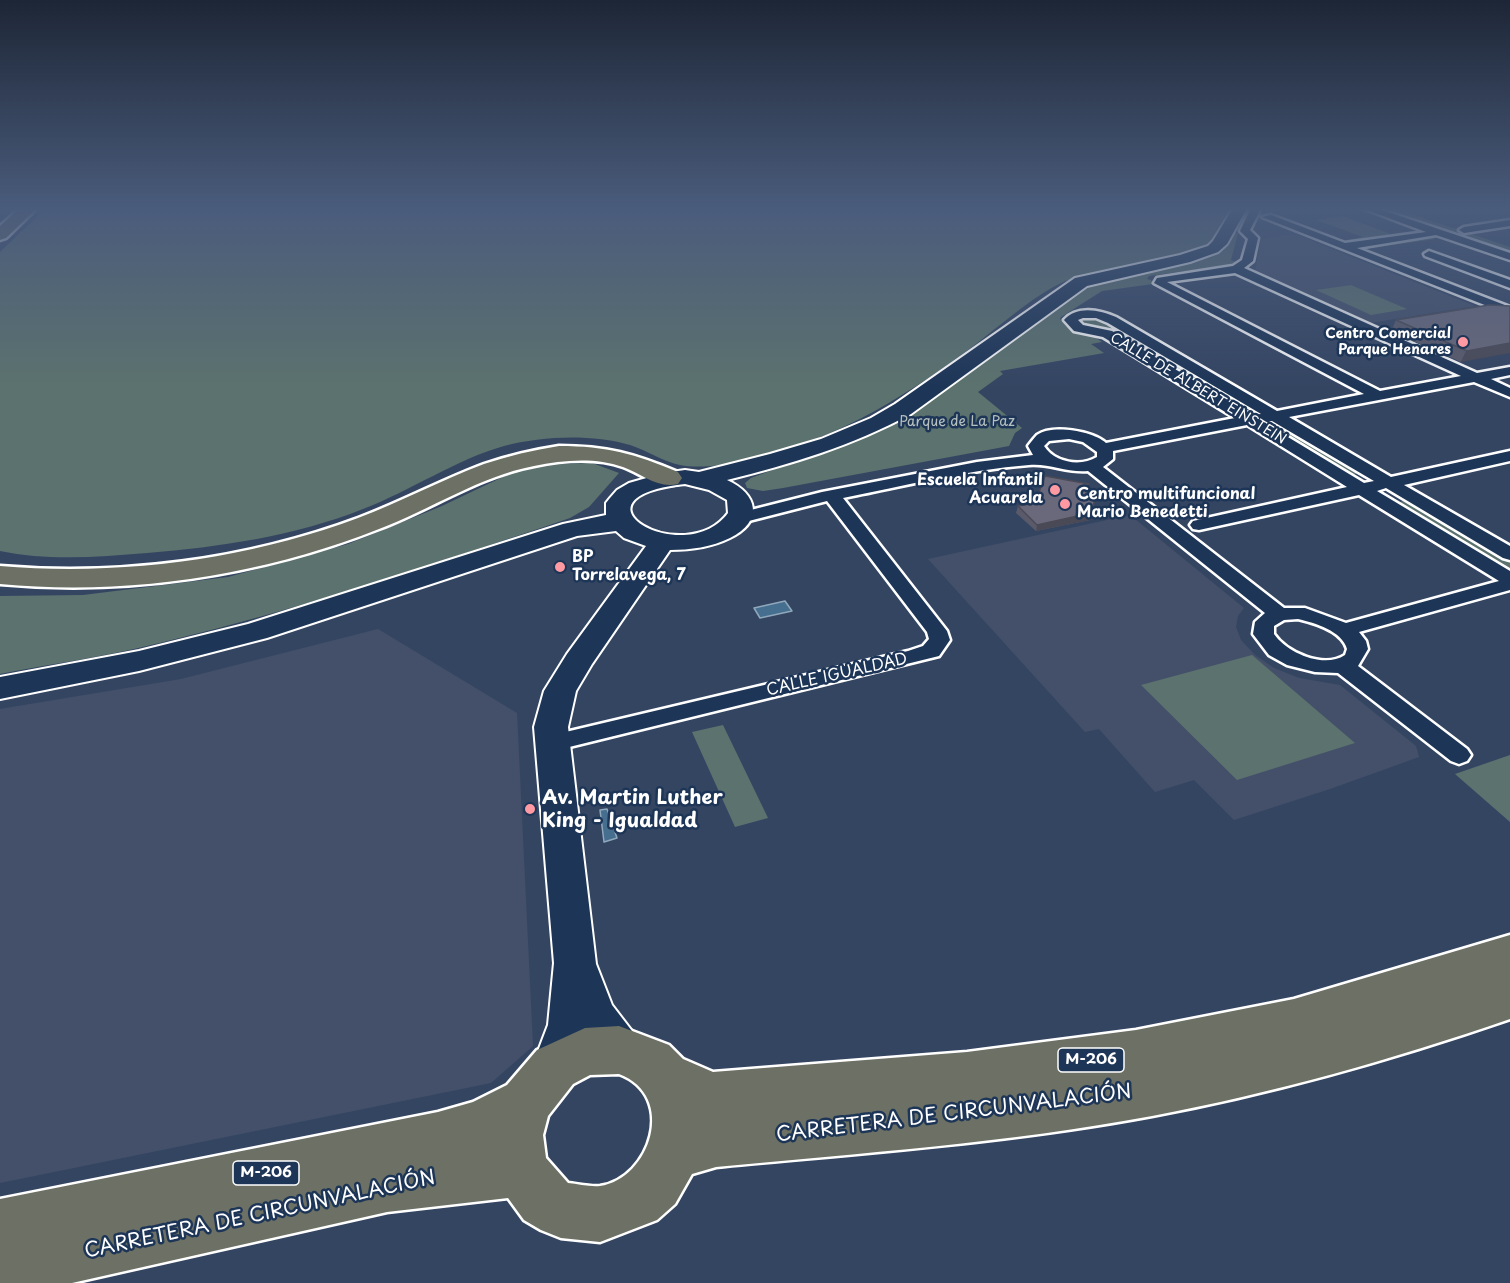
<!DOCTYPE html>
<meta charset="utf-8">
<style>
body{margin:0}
canvas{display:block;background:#344562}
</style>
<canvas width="1510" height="1283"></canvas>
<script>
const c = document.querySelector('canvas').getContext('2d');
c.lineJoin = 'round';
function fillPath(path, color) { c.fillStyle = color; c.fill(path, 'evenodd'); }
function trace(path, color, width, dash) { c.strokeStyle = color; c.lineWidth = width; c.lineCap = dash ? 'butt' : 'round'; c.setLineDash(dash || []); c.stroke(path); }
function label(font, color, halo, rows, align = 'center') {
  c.font = font + ' "Playpen Sans",sans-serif'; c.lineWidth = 5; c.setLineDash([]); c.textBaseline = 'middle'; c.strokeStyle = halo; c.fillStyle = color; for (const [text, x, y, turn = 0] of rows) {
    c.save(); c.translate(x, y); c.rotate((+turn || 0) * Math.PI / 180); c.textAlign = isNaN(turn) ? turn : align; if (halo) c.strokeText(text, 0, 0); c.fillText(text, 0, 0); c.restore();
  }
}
const built = new Path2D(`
 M1294,234L1475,306L1370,323L1255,272L1261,239Z
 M1130,515L1244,608L1238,616L1236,627L1241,640L1255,655L1274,668L1299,678L1340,685L1416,746L1419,757L1330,789L1234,820L1194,780L1155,792L1099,729L1085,732L928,559Z
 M378,629L517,713L533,1046L491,1083L0,1183V709L181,679Z`);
const green = new Path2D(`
 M46,208H1234C1227,219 1222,233 1213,242C1186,267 1108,265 1071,279C1039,290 1000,326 972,347C899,401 824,447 733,463C718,466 696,468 680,465C664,462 646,450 630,445C591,434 543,436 504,446C457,459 410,491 363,509C295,536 220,547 147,553C98,557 48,561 0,551V252Z
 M1371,208H1394L1510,247V256Z
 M1343,216L1391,234L1413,231L1436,239L1363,249L1341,241L1363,237L1316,220Z
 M1232,233H1238L1231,260L1236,262L1229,265L1149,276L1147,279L1151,280L1153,284L1102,291L1061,317L1060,319L1066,326L1089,333L1102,342L1091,344L1104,353L1000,371L1003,374L978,392L1022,428L1015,433L1009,446L783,488L763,491L747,488L745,483L751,478L821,452L1084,286L1208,256L1218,251Z
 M1351,285L1407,309L1371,315L1316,290Z
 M1086,317L1102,319L1132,337L1122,338L1082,325L1078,320Z
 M1140,341L1240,400L1229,403L1129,343Z
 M1289,430L1361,473L1349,475L1278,432Z
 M592,463L619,473L589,507L570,518C426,567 282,615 134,649C90,659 44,665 0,674V596L83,595L228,577L348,544L442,506L509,474L551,464Z
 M1408,500L1510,561V572L1395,503Z
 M1252,655L1355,743L1237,780L1141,685Z
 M723,725L768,818L735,827L692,732Z
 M1510,755V822L1455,774Z`);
const water = new Path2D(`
 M785,601L792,611L760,618L754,608Z
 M607,809L617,838L604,842L600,810Z`);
const street = new Path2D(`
 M1251,208H1261L1250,230L1258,238L1253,261L1244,268L1477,373L1510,367V375L1491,379L1510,388V397L1474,382L1289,417L1391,477L1510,451V461L1404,485L1510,546V560L1503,558L1386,488L1377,491L1510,571V590L1359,632L1366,641L1368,649L1358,666L1467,749L1471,755L1467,761L1459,764L1451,761L1338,673L1315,672L1287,665L1269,655L1253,634L1255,622L1265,613L1088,471C1067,473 1049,463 1029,465C967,470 904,486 843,498L947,631L950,640L939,656L553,751L545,749L541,743L545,737L553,735L908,651L923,646L929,639L927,632L827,501L737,524L731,523L728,519L731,515L822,492L977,462L1033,455L1028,446C1031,442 1034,438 1037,435C1052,424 1093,431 1106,443L1235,418L1103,337L1074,331L1064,320C1077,305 1100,310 1116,317L1277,411L1364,394L1154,283L1157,278L1233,266L1242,260L1248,239L1240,231ZM1235,273L1461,376L1380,391L1167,282ZM1083,318H1096L1108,323L1261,414L1251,415L1112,331L1083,325L1078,320ZM1272,421L1374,481L1364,483L1263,422ZM1247,425L1347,487L1193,521L1190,525L1193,529L1199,530L1359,495L1499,581L1346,623L1305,608H1284L1103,467L1113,459V451ZM1069,439L1083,442L1097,452V457C1081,467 1055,463 1044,446L1049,441ZM1298,619C1315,623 1342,631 1347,649L1345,655C1324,669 1287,653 1274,634V626L1284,620Z
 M1362,208H1376L1510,253V260L1436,235L1357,248L1510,307V315L1262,217L1271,215L1345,243L1426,232Z
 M1510,220V226L1464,233L1459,230L1464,227Z
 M1429,251L1510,280V288L1425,256L1424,254Z`);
const secondary = new Path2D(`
 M1233,208H1247L1227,244L1218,252L1190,262L1087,286L911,414C852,446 791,464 727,480C758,494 764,521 730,538C712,547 690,550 670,550L592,664L576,691L568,727L596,964L612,1005L635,1035L642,1050L635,1065L619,1071L603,1065L587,1042L571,1083L555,1089L539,1083L532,1067L548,1025L554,963L534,727L544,691L567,654L646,546L624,538L616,531L577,536L267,638L139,671L0,699V677L139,651L248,624L563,524L606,515V503L610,498L617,490L629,483L664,473L685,470L699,472L770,454L821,439L871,418L895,404L1075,278L1180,255L1208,246L1213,241ZM685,484L709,490L727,500L728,513C685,571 559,498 685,484Z`);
const primary = new Path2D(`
 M1510,935V975L1423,1002L1510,975V1019C1394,1059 1274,1093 1152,1116C1008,1143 861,1153 716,1167L692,1174L675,1204L657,1220L600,1242L561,1238L541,1230L524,1220L508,1198L387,1212L72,1283H0V1199L438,1112L473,1102L507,1085L537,1050L585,1028L619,1026L669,1045L683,1059L713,1072L967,1052L1136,1030L1294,999ZM619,1074C678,1096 650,1179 600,1186C590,1187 578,1184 568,1183L546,1158L543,1135L548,1116L573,1084L590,1075Z`);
const highway = new Path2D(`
 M20,208H37L6,238L0,240V226Z
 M559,446C607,446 635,454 678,472L682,478L678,484C658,489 642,474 623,467C595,457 563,460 534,466C480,476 430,510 379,529C260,576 127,596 0,584V566C120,576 245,560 358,518C401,502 441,480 484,464C508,456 533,450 559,446Z`);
const wall = new Path2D(`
 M1489,305L1461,362L1391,331L1396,320Z
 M1088,490L1090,520L1036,531L1016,513L1018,506Z`);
const shadedWall = new Path2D(`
 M1510,343V353L1461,362L1467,351Z
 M1097,492L1090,520L1036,531L1037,525Z`);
const building = new Path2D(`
 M1489,305L1510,306V343L1467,351L1396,320Z
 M1045,476L1089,484L1087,490L1097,492L1091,513L1037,525L1018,506L1035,503Z`);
const markers = [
 [1463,342,6,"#ff9aa2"],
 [1055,490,6,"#ff9aa2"],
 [1065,504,6,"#ff9aa2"],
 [560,567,6,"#ff9aa2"],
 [530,809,6,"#ff9aa2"]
];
const farPoinames = [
 ["Centro Comercial",1451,334],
 ["Parque Henares",1451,350]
];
const farStreetnames = [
 ["CALLE DE ALBERT EINSTEIN",1198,389,31]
];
const farParknames = [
 ["Parque de La Paz",957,422]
];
const shields = [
 [1091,1060,66],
 [266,1173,66]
];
const shieldNames = [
 ["M-206",1091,1060],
 ["M-206",266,1173]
];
const poiNames = [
 ["Escuela Infantil",1043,481,"right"],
 ["Acuarela",1043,499,"right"],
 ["Centro multifuncional",1077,495],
 ["Mario Benedetti",1077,513],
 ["BP",572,558],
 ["Torrelavega, 7",572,576]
];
const streetNames = [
 ["CALLE IGUALDAD",837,675,-13]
];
const nearPoinames = [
 ["Av. Martin Luther",542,798],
 ["King - Igualdad",542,821]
];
const nearStreetnames = [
 ["CARRETERA DE CIRCUNVALACIÓN",954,1114,-7],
 ["CARRETERA DE CIRCUNVALACIÓN",260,1215,-12]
];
fillPath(built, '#44506a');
fillPath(green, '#5c726e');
fillPath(water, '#466e8e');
trace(water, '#90a8bb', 1.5);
trace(street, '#fff', 5);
trace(secondary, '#fff', 4);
trace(primary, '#fff', 5);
trace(highway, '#fff', 5);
fillPath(street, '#1d3557');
fillPath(secondary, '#1d3557');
fillPath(primary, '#6c7065');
fillPath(highway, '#6c7065');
fillPath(wall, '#5b5a6a');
fillPath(shadedWall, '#4a4a56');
fillPath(building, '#6a697b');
trace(building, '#4a4a56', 1.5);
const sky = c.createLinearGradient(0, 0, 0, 387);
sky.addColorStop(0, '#1d2636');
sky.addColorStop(0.54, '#4a5c7c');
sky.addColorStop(1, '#4a5c7c00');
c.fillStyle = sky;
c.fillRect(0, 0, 1510, 387);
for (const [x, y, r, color] of markers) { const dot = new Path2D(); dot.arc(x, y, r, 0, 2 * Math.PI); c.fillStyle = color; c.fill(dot); trace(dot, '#1d3557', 2); }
label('bold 14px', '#fff', '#1d3557', farPoinames, 'right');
label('14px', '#fff', '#1d3557', farStreetnames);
label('14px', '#b6c0be', '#1d3557', farParknames);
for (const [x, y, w] of shields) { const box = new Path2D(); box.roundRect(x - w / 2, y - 12, w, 24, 4.5); c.fillStyle = '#1d3557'; c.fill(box); trace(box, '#fff', 1.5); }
label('bold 15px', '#fff', null, shieldNames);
label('bold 16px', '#fff', '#1d3557', poiNames, 'left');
label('16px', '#fff', '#1d3557', streetNames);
label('bold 20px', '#fff', '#1d3557', nearPoinames, 'left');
label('20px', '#fff', '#1d3557', nearStreetnames);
</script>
